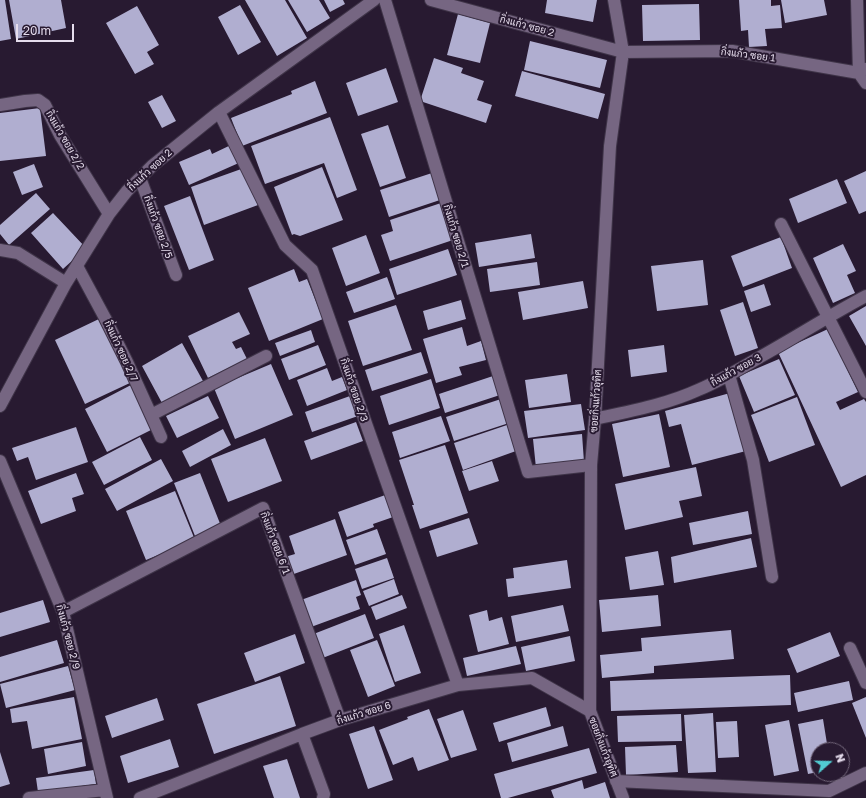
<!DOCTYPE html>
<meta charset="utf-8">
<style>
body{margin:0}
#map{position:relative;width:866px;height:798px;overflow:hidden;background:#281a31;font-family:"Golos Text",sans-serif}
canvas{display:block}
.north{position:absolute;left:810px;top:742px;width:40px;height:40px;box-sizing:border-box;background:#281a31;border:1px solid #74687c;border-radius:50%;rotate:70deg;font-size:11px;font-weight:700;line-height:16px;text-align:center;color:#e6dded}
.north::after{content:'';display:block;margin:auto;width:14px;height:18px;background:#51ccd2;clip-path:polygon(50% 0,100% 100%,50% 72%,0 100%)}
.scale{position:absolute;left:16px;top:24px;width:58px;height:18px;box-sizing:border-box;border:2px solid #e6dded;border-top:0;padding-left:5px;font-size:12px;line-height:14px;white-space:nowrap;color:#e6dded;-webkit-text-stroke:3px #281a31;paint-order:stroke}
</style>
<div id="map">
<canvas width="866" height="798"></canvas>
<div class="north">N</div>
<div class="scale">20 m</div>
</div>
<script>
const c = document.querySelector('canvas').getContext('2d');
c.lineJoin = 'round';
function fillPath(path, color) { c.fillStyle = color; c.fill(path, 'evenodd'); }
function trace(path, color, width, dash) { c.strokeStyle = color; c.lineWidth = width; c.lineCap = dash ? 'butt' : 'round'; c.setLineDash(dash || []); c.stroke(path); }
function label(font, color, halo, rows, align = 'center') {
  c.font = font + ' "Golos Text",Sarabun,sans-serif'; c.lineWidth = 4; c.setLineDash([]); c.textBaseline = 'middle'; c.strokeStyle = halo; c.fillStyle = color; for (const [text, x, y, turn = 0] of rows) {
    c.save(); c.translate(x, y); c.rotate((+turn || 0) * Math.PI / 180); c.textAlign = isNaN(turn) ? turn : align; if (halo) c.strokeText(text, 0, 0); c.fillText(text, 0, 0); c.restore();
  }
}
const building = new Path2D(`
 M0,0H5L11,39L0,41Z
 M9,0H61L66,28L16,39Z
 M245,0H285L307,38L277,56Z
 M288,0H319L330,18L307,32Z
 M324,0H343L345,4L330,12Z
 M547,0H597L593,22L545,13Z
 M739,0H771V6L780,5L782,28L765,29L767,46L749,47L748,30L741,31Z
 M781,0H824L827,15L785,23Z
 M699,4L700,40L643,41L642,5Z
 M240,5L261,42L238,55L218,17Z
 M137,6L159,45L147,52L154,64L135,74L106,23Z
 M458,14L490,23L480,63L447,55Z
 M530,41L607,60L600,88L524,70Z
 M434,58L463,68L461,73L484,81L477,100L492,105L486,123L420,101Z
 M386,68L398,102L358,116L346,83Z
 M522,71L605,94L598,119L515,96Z
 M315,81L327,113L242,146L231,118L292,94L291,91Z
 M162,95L176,121L162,128L148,102Z
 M40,108L46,156L0,161V113Z
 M330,117L357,190L337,198L324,163L265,184L251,146Z
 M388,125L406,178L380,187L361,134Z
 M233,144L241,162L189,185L179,162L210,149L212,154Z
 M34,164L43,187L22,195L13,172Z
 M322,167L343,220L300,236L294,234L292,235L274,187Z
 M244,168L258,205L204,225L191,187Z
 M866,171V211L859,214L844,181Z
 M432,173L440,200L389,217L380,190Z
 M837,179L847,203L798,223L789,199Z
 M36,193L50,209L9,245L0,234V225Z
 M190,196L214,260L189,270L164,206Z
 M441,203L453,240L390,261L381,235L393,231L390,220Z
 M53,213L86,248L63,269L31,233Z
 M531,234L535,258L479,267L475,243Z
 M366,235L380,273L346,286L332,248Z
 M781,237L792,268L743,287L731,256Z
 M843,244L856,271L847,275L855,293L833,303L813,258Z
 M448,249L457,275L397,295L389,269Z
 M703,260L708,305L657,311L651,266Z
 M537,262L540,285L490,292L487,269Z
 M294,269L299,282L307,279L323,319L269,341L248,288Z
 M387,277L395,299L354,313L346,292Z
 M583,281L588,308L523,320L518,292Z
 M764,284L771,305L751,312L744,291Z
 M461,300L466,319L428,330L423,311Z
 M743,302L758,348L735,356L720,310Z
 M396,305L412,350L363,366L348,321Z
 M866,306V346L849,316Z
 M239,312L250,334L232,342L236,349L241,347L247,359L208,378L188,336Z
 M101,318L132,382L85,404L55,340Z
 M462,327L467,346L481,341L486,360L459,367L462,375L436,383L423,339Z
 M828,329L858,392L836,402L840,410L864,399L866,402V475L841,487L778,352Z
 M311,330L315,342L280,356L275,343Z
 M182,343L203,381L162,403L142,366Z
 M318,345L326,365L289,380L281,359Z
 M664,345L667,372L631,377L628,350Z
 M421,352L428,373L372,391L365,370Z
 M779,359L795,395L754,412L739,376Z
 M271,364L293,415L235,439L214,388Z
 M327,368L332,381L342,377L347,390L307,406L297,380Z
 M567,374L571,402L529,408L525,380Z
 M493,376L500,395L445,413L439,394Z
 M431,379L440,408L389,425L380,396Z
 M131,385L153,429L107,452L85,409Z
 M730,393L746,451L692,465L681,424L669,427L665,411Z
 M208,396L219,418L177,438L166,416Z
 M350,396L358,416L312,432L305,412Z
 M797,397L815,445L769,462L751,415Z
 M501,399L509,423L454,441L446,417Z
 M581,404L585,430L528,438L524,411Z
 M659,414L670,467L623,477L612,424Z
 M441,416L450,441L400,458L392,432Z
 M356,422L363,441L311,460L304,441Z
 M507,425L516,451L463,470L454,443Z
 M76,427L88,462L36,480L28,457L17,461L12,448Z
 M223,429L231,445L190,467L182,451Z
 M582,434L584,462L536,468L533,439Z
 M140,437L152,460L104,485L92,462Z
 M265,438L282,481L228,502L211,459Z
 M445,445L468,513L420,529L412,505H414L399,460Z
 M161,459L173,481L117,511L105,489Z
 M492,461L499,481L469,491L462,471Z
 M696,467L702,496L679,501L683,517L625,530L615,484Z
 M76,473L84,494L72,498L76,511L41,524L28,491Z
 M200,473L221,526L195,536L174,483Z
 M175,491L195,540L146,560L126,511Z
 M388,494L396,516L373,524L374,527L347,537L338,512Z
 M748,511L752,534L693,545L689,523Z
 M469,518L478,544L437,557L429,531Z
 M335,519L347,555L291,575L285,557L295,554L289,536Z
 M377,529L386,554L355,565L346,540Z
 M751,538L757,567L674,583L671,557Z
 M658,551L664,585L630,590L625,557Z
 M387,558L394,578L362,589L355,569Z
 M567,560L571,588L508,597L506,579L514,578L513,568Z
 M394,579L399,594L369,606L363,591Z
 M356,580L361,595L356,597L360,609L311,627L301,600Z
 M402,595L407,608L376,620L371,607Z
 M658,595L661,626L602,632L599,600Z
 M43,600L50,622L0,637V613Z
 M563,605L569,631L516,642L511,616Z
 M487,610L489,621L502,617L509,644L478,652L469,615Z
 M365,614L374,638L320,659L311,635Z
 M404,625L421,673L395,682L379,634Z
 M731,630L734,659L654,666V673L602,678L600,655L642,651L641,638Z
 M830,632L840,656L797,673L787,649Z
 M295,634L305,663L255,682L244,653Z
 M570,636L575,661L526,671L521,647Z
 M57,640L64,663L0,682V657Z
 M377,640L395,686L368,697L350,650Z
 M516,646L521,664L467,676L463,658Z
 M68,666L75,690L6,708L0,684Z
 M790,675L791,705L611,711L610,681Z
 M280,676L296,726L214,754L197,704Z
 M849,681L853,700L798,712L794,693Z
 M74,697L82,739L32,749L27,721L12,723L10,709Z
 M866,697V738L852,703Z
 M157,698L164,720L112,738L105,716Z
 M546,707L551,726L499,742L493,723Z
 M429,709L449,760L418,771L413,757L393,765L379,730L408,719L407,717Z
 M463,710L477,750L451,758L437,719Z
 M713,713L716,772L688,773L684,715Z
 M681,714L682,741L618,742L617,716Z
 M823,719L828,750H818V772L808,774L798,724Z
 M789,720L799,771L774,776L765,725Z
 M737,721L739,757L718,758L716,722Z
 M374,726L393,780L368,789L349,734Z
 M563,726L568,746L512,762L507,743Z
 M170,739L179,767L128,783L120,756Z
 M82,742L86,766L48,774L44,749Z
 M676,745L678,772L626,775L625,747Z
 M589,748L597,773L508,798H501L494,774Z
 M0,752L10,784L0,787Z
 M287,759L300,798H274L263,766Z
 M94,770L96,784L38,792L36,778Z
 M582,780L584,789L605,782L610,798H554L551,790Z`);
const minor = new Path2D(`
 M385,0L528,472L591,465
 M431,0L623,52L732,51L859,73L866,83
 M614,0L623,52L610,146L595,419L591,465L590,711L623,798
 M857,0L859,73L865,69
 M0,105L25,101L38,100L45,105L60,135L109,214
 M219,112L285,245L312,270L458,685
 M140,178L176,275
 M781,224L866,392
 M0,250L18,253L66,283
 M77,266L105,318L127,362L161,437
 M729,375L753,460L772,577
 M0,406L66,283L109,214L127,191L152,166L219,112L374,0
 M151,415L266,356
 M595,419C630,411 665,405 698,390C720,381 740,369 760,357C796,337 830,315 866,296
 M0,461L63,612L107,798
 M63,612L263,508L340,720
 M850,648L866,683
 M302,734L324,794L323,798
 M616,781L829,791L866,773
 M29,798L105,790
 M140,798L302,734L340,720L458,685L532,678L590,711`);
const streetNames = [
 ["กิ่งแก้ว ซอย 2",527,26,15],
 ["กิ่งแก้ว ซอย 1",748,55,7],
 ["กิ่งแก้ว ซอย 2/2",65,140,60],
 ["กิ่งแก้ว ซอย 2",150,170,-43],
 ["กิ่งแก้ว ซอย 2/5",158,227,70],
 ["กิ่งแก้ว ซอย 2/1",456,236,73],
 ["กิ่งแก้ว ซอย 2/7",121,351,65],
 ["กิ่งแก้ว ซอย 3",736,370,-29],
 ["กิ่งแก้ว ซอย 2/3",354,390,71],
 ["ซอยกิ่งแก้วอุทิศ",596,401,-86],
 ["กิ่งแก้ว ซอย 6/1",275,543,69],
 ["กิ่งแก้ว ซอย 2/9",68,637,75],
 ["กิ่งแก้ว ซอย 6",364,713,-17],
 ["ซอยกิ่งแก้วอุทิศ",603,747,69]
];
fillPath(building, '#b0aed0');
trace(minor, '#3f3448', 14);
trace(minor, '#766682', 12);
label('10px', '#e6dded', '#281a31', streetNames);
</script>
